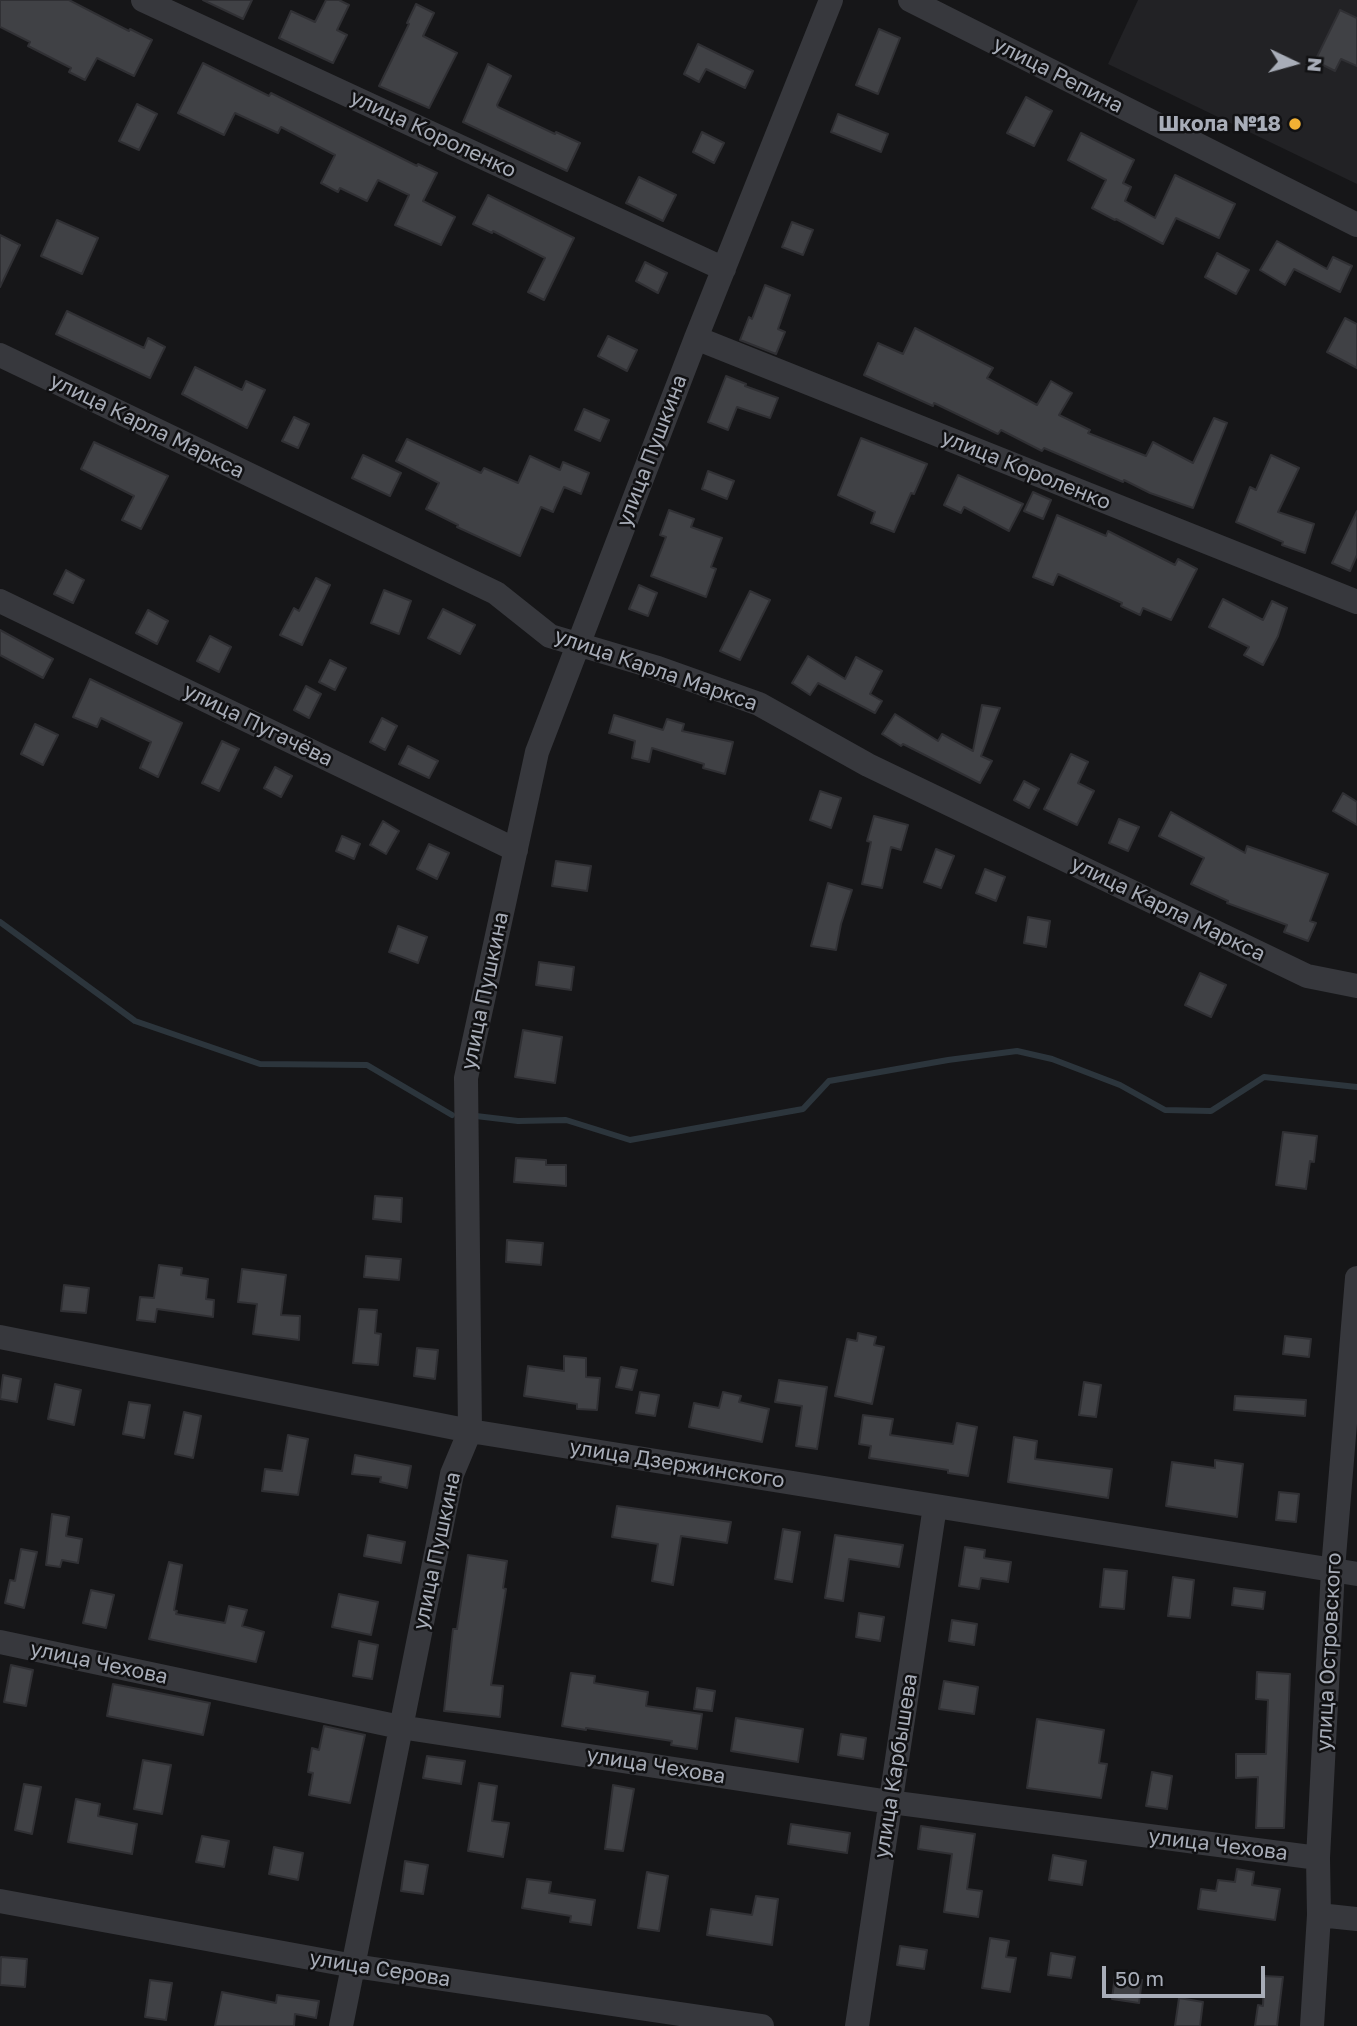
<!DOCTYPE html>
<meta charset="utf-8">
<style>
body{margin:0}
#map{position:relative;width:1357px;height:2026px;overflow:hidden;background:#161618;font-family:"Golos Text",sans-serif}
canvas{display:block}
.north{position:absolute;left:1259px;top:28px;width:70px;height:70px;-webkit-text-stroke:5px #111113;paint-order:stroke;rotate:95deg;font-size:19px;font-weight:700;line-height:28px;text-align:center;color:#a8adb8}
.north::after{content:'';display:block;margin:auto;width:24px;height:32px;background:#a8adb8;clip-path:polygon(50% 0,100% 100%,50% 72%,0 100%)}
.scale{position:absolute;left:1102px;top:1966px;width:163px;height:32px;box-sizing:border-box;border:4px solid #a8adb8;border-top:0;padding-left:9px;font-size:21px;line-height:24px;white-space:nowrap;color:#a8adb8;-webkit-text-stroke:5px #111113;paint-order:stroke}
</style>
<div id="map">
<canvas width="1357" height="2026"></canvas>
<div class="north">N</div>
<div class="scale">50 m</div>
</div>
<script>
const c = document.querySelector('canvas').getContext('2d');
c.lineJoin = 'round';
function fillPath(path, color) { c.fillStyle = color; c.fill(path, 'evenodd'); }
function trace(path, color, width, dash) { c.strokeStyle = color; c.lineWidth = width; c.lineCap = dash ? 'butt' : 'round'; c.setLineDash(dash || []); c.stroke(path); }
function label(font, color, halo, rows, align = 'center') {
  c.font = font + ' "Golos Text",sans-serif'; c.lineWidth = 5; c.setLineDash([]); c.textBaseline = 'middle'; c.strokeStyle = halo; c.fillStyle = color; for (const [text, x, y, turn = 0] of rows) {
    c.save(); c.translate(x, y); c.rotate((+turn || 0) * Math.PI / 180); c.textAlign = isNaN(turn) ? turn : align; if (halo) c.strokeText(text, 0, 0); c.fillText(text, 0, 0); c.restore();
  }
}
const built = new Path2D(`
 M1138,0H1357V184L1108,64Z`);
const stream = new Path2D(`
 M0,922L135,1021L260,1064L367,1065L452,1115
 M476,1116L518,1121L566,1120L630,1140L803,1109L829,1081L948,1060L1017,1051L1052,1059L1120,1085L1165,1110L1211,1111L1264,1077L1357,1087`);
const building = new Path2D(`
 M0,0H69L129,31L130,29L152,40L134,76L97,58L85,80L69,72L71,68L28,46L30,42L0,27Z
 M203,0H252L243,19Z
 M326,0H339L349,5L337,30L347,35L333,63L279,38L291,11L315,22Z
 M416,4L434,13L423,36L457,53L429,108L379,86L409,24L407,23Z
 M1340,10L1357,18V66L1341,59L1335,71L1315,61Z
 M879,29L900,38L878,94L856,85Z
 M698,44L753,71L745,88L706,69L699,82L684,74Z
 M203,63L269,96L271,93L417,166L418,164L437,173L423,201L455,217L441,245L395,225L409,195L378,180L367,201L340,188L338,192L321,183L335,155L281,127L278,133L235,113L224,135L178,113Z
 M488,64L511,76L497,105L498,107L555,134L556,132L580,143L567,171L463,122Z
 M1026,97L1052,111L1034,146L1007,133Z
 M137,104L157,114L139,150L119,141Z
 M838,114L888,134L881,152L831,132Z
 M702,132L724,143L714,163L693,152Z
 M1081,133L1134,160L1123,183L1131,187L1125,201L1155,218L1175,175L1235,204L1219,238L1176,218L1163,244L1116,219L1115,220L1092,208L1106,180L1068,160Z
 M639,177L676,195L663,221L626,203Z
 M488,195L574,238L544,300L528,292L545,258L493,231L492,233L473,224Z
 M57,220L98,238L82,274L41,256Z
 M792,222L813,230L803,255L782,247Z
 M0,235L20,245L0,287Z
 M1277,241L1327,269L1333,257L1352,266L1340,292L1294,269L1285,285L1260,270Z
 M1217,253L1249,270L1236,294L1205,277Z
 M645,262L667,273L658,293L636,281Z
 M765,285L790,295L778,329L785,332L776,354L740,340L749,317L752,319Z
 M67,311L144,348L148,338L165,347L150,378L56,334Z
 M1345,318L1357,324V368L1327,352Z
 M915,328L993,368L987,378L1037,405L1051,381L1072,393L1059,415L1090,430L1088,433L1146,456L1153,442L1193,463L1214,418L1227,423L1193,508L1150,493L1124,480L1123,482L1044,448L1042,451L1001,430L998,434L934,403L933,406L864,375L878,343L903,354Z
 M608,336L637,350L627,371L598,356Z
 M195,367L242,390L246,381L265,390L247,428L182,394Z
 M726,376L746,384L745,386L778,398L770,418L737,407L728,430L708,422Z
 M584,409L609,420L600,441L575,430Z
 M294,417L309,424L298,448L282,441Z
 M861,438L927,464L914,494L911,493L894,532L871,523L875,512L838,495Z
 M407,439L481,473L484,468L518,483L530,456L560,470L563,462L589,473L581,494L564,487L553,512L541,507L520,556L457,527L458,525L426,509L439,483L396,461Z
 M94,442L168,476L141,529L122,520L134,496L81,469Z
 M363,455L401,473L390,496L352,478Z
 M1271,455L1299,468L1278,512L1314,524L1305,553L1282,545L1283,542L1236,522L1250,487L1256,490Z
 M708,471L734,481L727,499L702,489Z
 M958,475L1023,504L1009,531L964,507L961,513L944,505Z
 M1033,492L1051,500L1043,519L1024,511Z
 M669,510L694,519L691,527L722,538L711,567L716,569L706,597L651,576L666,537L660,535Z
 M1357,511V555L1350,571L1332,563Z
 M1057,515L1106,536L1108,531L1175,565L1178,559L1197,569L1171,620L1143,608L1140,615L1121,606L1122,603L1058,574L1053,585L1033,577Z
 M66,570L84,580L73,603L54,594Z
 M316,578L330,585L302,645L280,635L294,608L299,611Z
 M639,585L657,593L648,616L629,609Z
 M384,590L411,601L399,634L371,623Z
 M750,591L770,600L740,660L720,651Z
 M1223,599L1263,620L1272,601L1287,608L1278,636L1263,665L1244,655L1249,647L1209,627Z
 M443,609L475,625L460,654L428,638Z
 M148,610L168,621L157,644L136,633Z
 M0,630L53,659L43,678L0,655Z
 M210,636L231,647L219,672L197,661Z
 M808,656L845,679L856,657L882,671L870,694L882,701L875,713L818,683L810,695L792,683Z
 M330,660L346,668L335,690L319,682Z
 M90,679L182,723L158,777L140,768L151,742L101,718L97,727L73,717Z
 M306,686L321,694L309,718L294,710Z
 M982,705L1000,708L981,756L992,761L980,783L903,744L901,746L882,734L895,714L938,741L942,734L973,751Z
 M614,715L663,730L667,719L684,724L682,731L733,742L725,774L703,768L704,764L652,748L649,762L632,758L635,741L609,733Z
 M382,718L397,726L385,750L370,742Z
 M35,724L58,735L43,765L21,754Z
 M222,741L239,749L219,791L202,783Z
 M408,746L438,761L429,778L399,764Z
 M1071,754L1088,762L1078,783L1094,791L1077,825L1044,809Z
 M275,767L292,776L281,797L264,788Z
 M1024,781L1039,789L1029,808L1014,800Z
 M820,791L841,798L831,828L810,820Z
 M1343,793L1357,802V825L1333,811Z
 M1171,812L1245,853L1247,846L1328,874L1310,921L1316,923L1308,941L1284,932L1287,925L1227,903L1228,901L1191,884L1204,858L1159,836Z
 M874,816L908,825L901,850L891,847L882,888L862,884L871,842L867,841Z
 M1119,819L1139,827L1128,851L1109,843Z
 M383,821L399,831L386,854L370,845Z
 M342,836L360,844L354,859L336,851Z
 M429,844L449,853L437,879L417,869Z
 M936,849L954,856L941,888L924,882Z
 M556,861L591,866L587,891L552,886Z
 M985,869L1005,877L996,901L976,893Z
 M828,883L852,890L841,924L836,950L811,946Z
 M1028,917L1050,921L1046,947L1024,943Z
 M398,926L427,937L418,963L389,952Z
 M539,962L574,967L571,990L536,985Z
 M1200,973L1226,985L1211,1017L1185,1005Z
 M523,1030L562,1037L555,1083L515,1077Z
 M1283,1132L1317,1136L1314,1162L1310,1161L1306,1189L1276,1185Z
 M516,1158L546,1160V1165H566V1186L514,1182Z
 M375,1196L402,1198L401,1222L373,1219Z
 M507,1240L543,1243L541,1265L506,1262Z
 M366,1256L401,1259L399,1280L364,1277Z
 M159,1265L182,1268L181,1275L208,1279L206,1299L214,1300L213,1317L157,1309L155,1322L137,1320L140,1297L154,1298Z
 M242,1269L286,1275L281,1315L300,1316L299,1340L253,1334L257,1304L238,1302Z
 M64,1285L89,1288L86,1313L61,1311Z
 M359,1309L377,1310L375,1333L381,1334L378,1365L353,1363Z
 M858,1333L876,1337L874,1345L884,1347L872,1404L835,1396L847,1339L857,1341Z
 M1285,1336L1311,1339L1309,1357L1283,1354Z
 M417,1348L438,1350L435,1379L414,1376Z
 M564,1356L586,1358V1377L600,1378L597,1410L577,1409V1404L524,1396L528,1366L564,1371Z
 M621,1367L637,1370L632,1390L616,1387Z
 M3,1375L21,1379L17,1402L0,1399Z
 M779,1380L827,1387L817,1449L796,1446L802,1406L775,1402Z
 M1084,1382L1101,1385L1096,1417L1079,1415Z
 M55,1384L81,1390L74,1425L48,1419Z
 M640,1392L659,1395L655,1416L636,1413Z
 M723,1392L741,1396L739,1402L769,1409L762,1442L689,1427L694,1403L719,1408Z
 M1235,1396L1306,1400L1305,1416L1234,1410Z
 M129,1402L150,1405L144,1438L123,1434Z
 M184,1412L201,1416L193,1458L175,1454Z
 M863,1415L893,1419L890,1435L953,1444L957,1423L977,1427L968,1476L948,1473V1470L869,1458L871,1446L859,1444Z
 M288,1435L308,1439L298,1495L262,1491L265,1469L282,1471Z
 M1014,1437L1037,1441L1035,1459L1112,1469L1108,1498L1008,1482Z
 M355,1455L411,1466L407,1488L380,1482L381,1477L352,1474Z
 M1215,1460L1243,1464L1237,1517L1166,1506L1172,1462L1215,1468Z
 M1279,1492L1299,1494L1296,1522L1276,1520Z
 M617,1506L731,1522L727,1543L681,1536L673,1585L652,1581L658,1544L612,1537Z
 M52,1514L69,1517L66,1536L82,1539L78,1563L62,1560L60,1567L46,1565Z
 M783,1529L800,1532L792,1582L775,1579Z
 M368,1535L405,1542L401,1563L364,1556Z
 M835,1535L903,1545L899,1567L849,1559L843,1601L825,1598Z
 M965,1547L985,1550L984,1558L1011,1562L1008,1582L981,1578L979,1589L959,1586Z
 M21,1549L37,1552L24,1608L5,1603L10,1580L15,1581Z
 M468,1555L507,1561L503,1588L506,1589L491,1685L503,1686L500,1717L444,1711L453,1629H457Z
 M169,1562L182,1565L174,1610L177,1611L176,1614L225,1623L229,1606L247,1610L242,1626L264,1632L256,1662L149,1639Z
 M1104,1569L1127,1571L1124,1609L1100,1607Z
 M1173,1577L1194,1580L1190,1618L1168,1616Z
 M1234,1588L1265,1592L1263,1609L1232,1605Z
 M91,1590L114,1595L106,1628L83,1623Z
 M339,1594L378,1602L371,1635L332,1627Z
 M859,1613L884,1617L880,1641L856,1637Z
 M952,1620L977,1624L974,1645L949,1641Z
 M359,1641L378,1645L372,1679L353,1676Z
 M11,1665L33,1670L26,1706L4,1702Z
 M1257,1672L1290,1674L1284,1828H1256L1258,1777L1236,1778V1754H1266L1268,1700L1256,1699Z
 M571,1673L595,1676L594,1683L648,1692L646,1706L702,1714L697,1749L671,1745L672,1741L586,1728V1730L562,1726Z
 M944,1681L978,1687L974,1714L939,1709Z
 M113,1684L210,1703L203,1735L107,1716Z
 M697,1688L715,1691L712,1711L694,1709Z
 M736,1718L803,1729L798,1762L731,1751Z
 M1037,1719L1104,1730L1099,1763L1107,1764L1101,1798L1027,1788Z
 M324,1726L365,1735L350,1803L309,1795L313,1773L308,1772L312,1748L319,1750Z
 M841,1734L866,1738L863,1759L838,1755Z
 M427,1756L465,1761L461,1784L423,1778Z
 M143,1760L171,1765L162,1814L134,1809Z
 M1152,1772L1172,1776L1167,1809L1146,1806Z
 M479,1783L497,1786L492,1821L509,1823L503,1857L468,1851Z
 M24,1784L41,1787L32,1834L15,1830Z
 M613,1785L634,1789L623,1851L605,1849Z
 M76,1799L100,1804L98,1816L137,1824L132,1854L68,1842Z
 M791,1824L850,1833L847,1853L788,1844Z
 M921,1826L975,1834L967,1889L982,1891L978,1917L944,1912L952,1854L918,1849Z
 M202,1836L229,1841L224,1867L196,1862Z
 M274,1847L303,1853L298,1880L269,1874Z
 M1053,1855L1086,1861L1082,1885L1049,1880Z
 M405,1861L428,1865L423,1894L401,1891Z
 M1237,1869L1254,1872L1252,1885L1280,1889L1275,1920L1198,1909L1201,1889L1216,1891L1218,1880L1235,1882Z
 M647,1872L668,1876L659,1931L638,1928Z
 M527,1879L551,1882L549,1893L595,1900L591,1925L570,1922L571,1916L522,1908Z
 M756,1896L778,1899L772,1945L707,1935L711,1909L752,1915Z
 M990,1938L1009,1941L1006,1957L1016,1958L1010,1992L982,1988Z
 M900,1946L927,1950L924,1969L897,1965Z
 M1051,1953L1075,1957L1071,1978L1048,1975Z
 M1,1957L27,1959L25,1987L0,1985Z
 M1115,1975L1142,1980L1139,2003L1112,1999Z
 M1264,1976L1283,1977L1277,2026H1255L1258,2005L1263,2006Z
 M150,1980L172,1983L166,2020L145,2017Z
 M222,1992L276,2003L277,1995L319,2001L316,2018L295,2014L294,2026H215Z
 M1179,1998L1203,2002L1200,2026H1175Z`);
const minor = new Path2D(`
 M143,0L724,269
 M910,0L1357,225
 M696,338L1357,602
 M0,355L496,593L550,636L658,668L759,704L868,765L1307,976L1357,986
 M0,601L516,850
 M0,1337L470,1431L1357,1574
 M0,1642L400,1727L890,1802L1318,1858
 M0,1901L354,1966L762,2026
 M1319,1915L1357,1919
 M341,2026L452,1474L470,1431L466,1078L537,752L696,338L831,0
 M857,2026L935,1506
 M1312,2026L1319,1915L1318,1858L1333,1569L1357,1278`);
const markers = [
 [1295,124,7,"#f2b134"]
];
const streetNames = [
 ["улица Репина",1058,75,27],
 ["улица Короленко",433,134,25],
 ["улица Карла Маркса",147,426,26],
 ["улица Пушкина",652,451,-69],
 ["улица Короленко",1026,470,22],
 ["улица Карла Маркса",656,670,19],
 ["улица Пугачёва",258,725,26],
 ["улица Карла Маркса",1168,909,26],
 ["улица Пушкина",485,991,-78],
 ["улица Дзержинского",677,1464,9],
 ["улица Пушкина",437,1551,-78],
 ["улица Островского",1329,1652,-87],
 ["улица Чехова",99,1663,12],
 ["улица Чехова",656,1766,9],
 ["улица Карбышева",896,1766,-81],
 ["улица Чехова",1218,1845,7],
 ["улица Серова",380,1969,9]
];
const poiNames = [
 ["Школа №18",1281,124]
];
fillPath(built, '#222225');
trace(stream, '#2c353c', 6);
fillPath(building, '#404145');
trace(building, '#303034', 2);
trace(minor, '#37383d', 24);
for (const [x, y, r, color] of markers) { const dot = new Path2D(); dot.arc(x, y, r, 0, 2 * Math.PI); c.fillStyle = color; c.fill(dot); trace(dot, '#111113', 2.5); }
label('21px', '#a8adb8', '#111113', streetNames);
label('bold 21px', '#a8adb8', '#111113', poiNames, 'right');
</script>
